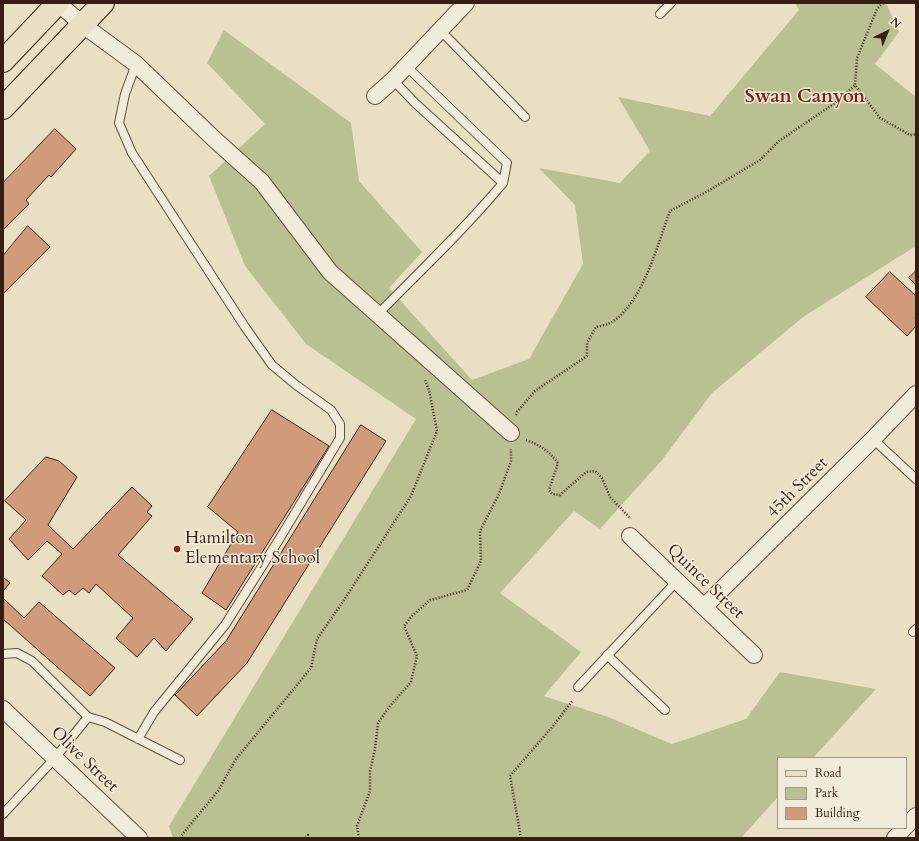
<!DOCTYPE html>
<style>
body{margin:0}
#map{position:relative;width:919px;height:841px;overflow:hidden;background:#e9e0c4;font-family:Cardo,serif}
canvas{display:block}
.frame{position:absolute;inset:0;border:4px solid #361e15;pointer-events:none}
.legend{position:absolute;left:777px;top:757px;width:130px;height:72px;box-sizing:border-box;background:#f1ebd9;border:1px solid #a6998b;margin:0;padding:5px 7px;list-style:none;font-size:12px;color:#361e15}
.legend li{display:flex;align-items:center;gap:8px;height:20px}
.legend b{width:20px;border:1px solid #a6998b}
.north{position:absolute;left:867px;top:12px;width:40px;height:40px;-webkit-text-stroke:3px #f1ebd9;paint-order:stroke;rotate:43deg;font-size:11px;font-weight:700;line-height:16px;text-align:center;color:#361e15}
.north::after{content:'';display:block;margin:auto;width:14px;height:18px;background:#361e15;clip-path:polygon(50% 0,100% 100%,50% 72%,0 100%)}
</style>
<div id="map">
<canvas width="919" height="841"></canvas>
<div class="frame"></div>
<ul class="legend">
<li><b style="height:5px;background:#e9e0c4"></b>Road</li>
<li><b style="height:11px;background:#b9c192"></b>Park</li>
<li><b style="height:11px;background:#cf9b7a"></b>Building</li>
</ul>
<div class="north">N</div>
</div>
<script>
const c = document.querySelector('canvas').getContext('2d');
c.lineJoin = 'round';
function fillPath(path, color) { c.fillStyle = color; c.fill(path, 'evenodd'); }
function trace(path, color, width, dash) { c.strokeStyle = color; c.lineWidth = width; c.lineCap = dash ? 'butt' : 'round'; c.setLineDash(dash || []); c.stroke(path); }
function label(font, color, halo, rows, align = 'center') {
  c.font = font + ' Cardo,serif'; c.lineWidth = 3; c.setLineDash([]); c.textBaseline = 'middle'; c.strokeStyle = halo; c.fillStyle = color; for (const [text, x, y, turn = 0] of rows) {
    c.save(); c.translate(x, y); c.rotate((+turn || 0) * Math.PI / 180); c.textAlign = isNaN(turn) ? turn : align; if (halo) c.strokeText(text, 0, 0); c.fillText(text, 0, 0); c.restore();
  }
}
const green = new Path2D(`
 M795,3H886L899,32L875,64L916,97V246L803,317L712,393L662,460L600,529L574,511L500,593L581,652L544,696L608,717L672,744L746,719L780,672L876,689L813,758H778V797L741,838H173L169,826L416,419L306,344L245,266L209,176L265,124L207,63L224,30L351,123L359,181L422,252L389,288L472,380L529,359L583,264L575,205L539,168L620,183L650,151L618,97L710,116L799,10Z`);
const building = new Path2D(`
 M55,129L76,149L51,177L49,175L26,200L29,204L3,230V183Z
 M28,226L50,247L3,294V256Z
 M916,271V285L909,278Z
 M890,272L916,296V316L915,318L916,319V326L907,336L866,297Z
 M272,410L329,446L226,610L202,593L238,532L208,507Z
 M361,425L386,441L247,663L197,716L175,695L226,641Z
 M46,457L59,461L77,477L48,525L73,549L132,487L152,506L147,512L152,516L118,555L193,619L166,651L154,638L137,657L116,638L133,618L96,584L89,593L83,588L75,595L69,590L63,595L42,576L62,554L47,541L28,560L9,539L26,520L5,501Z
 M3,577L10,583L3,591Z
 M3,598L24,618L39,602L115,668L90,696L3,619Z`);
const path = new Path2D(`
 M883,3L877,9L857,58L855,85L880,118L910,135L916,134
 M516,415L517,412L535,391L587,356V343L596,327C600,326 606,325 610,323C642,306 658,243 670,211L708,191L760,160L779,141L835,103L855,85
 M526,440C540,445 549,451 558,463L549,490L552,494L560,495L586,472L595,471L602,478L610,497L631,519
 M181,838V836L218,791L236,759L311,668L317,639L344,600L411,496L437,431L429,390L425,380
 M306,838L308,835L309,838
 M359,838L357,826L370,791V771L375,749L378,723L390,706L411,682L417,656L404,626L412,616L430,600L467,590L481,561L480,531L499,494L511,461V449
 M521,838L510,776L553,726L573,700`);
const lane = new Path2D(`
 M660,14L671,3
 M440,30L525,117
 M136,64L125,94L119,123L132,153L245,327L272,365L296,385L331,410L340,424V438L280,538L225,625L154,712L138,739
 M406,66L507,163L503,183
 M377,315C419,272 464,230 503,183L415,103L393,80
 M873,439L916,479
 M913,632L916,629
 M3,654L17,653L32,661L88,717L55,758L3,814
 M607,655L665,710
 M578,687L677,581
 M88,717L105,722L180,760`);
const street = new Path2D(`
 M58,3L83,25L136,64L213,138L262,182L330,272L511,433
 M375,96L393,80L466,3
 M630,536L754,655
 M704,607L873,439L916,394
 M3,709L139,838
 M906,826L916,816
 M895,838L904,828`);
const primary = new Path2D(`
 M3,61L58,3
 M3,108L103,3`);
const markers = [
 [177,549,4,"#8f2418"]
];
const streetNames = [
 ["45th Street",798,488,-45],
 ["Quince Street",705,582,44],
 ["Olive Street",84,760,44]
];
const poiNames = [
 ["Hamilton",185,539],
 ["Elementary School",185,559]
];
const quarterNames = [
 ["Swan Canyon",805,98]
];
fillPath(green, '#b9c192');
fillPath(building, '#cf9b7a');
trace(building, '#361e15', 1);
trace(lane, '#634e41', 10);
trace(street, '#634e41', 18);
trace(primary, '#361e15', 24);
trace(path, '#361e15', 2.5, [1, 2]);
trace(lane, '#f1ebd9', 8);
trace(street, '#f1ebd9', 16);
trace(primary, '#e9e0c4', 22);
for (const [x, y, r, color] of markers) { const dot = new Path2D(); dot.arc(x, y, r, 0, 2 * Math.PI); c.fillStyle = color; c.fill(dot); trace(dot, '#f1ebd9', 1.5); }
label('17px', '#361e15', '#f1ebd9', streetNames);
label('17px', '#361e15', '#f1ebd9', poiNames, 'left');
label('bold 19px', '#7a1f14', '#f1ebd9', quarterNames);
</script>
